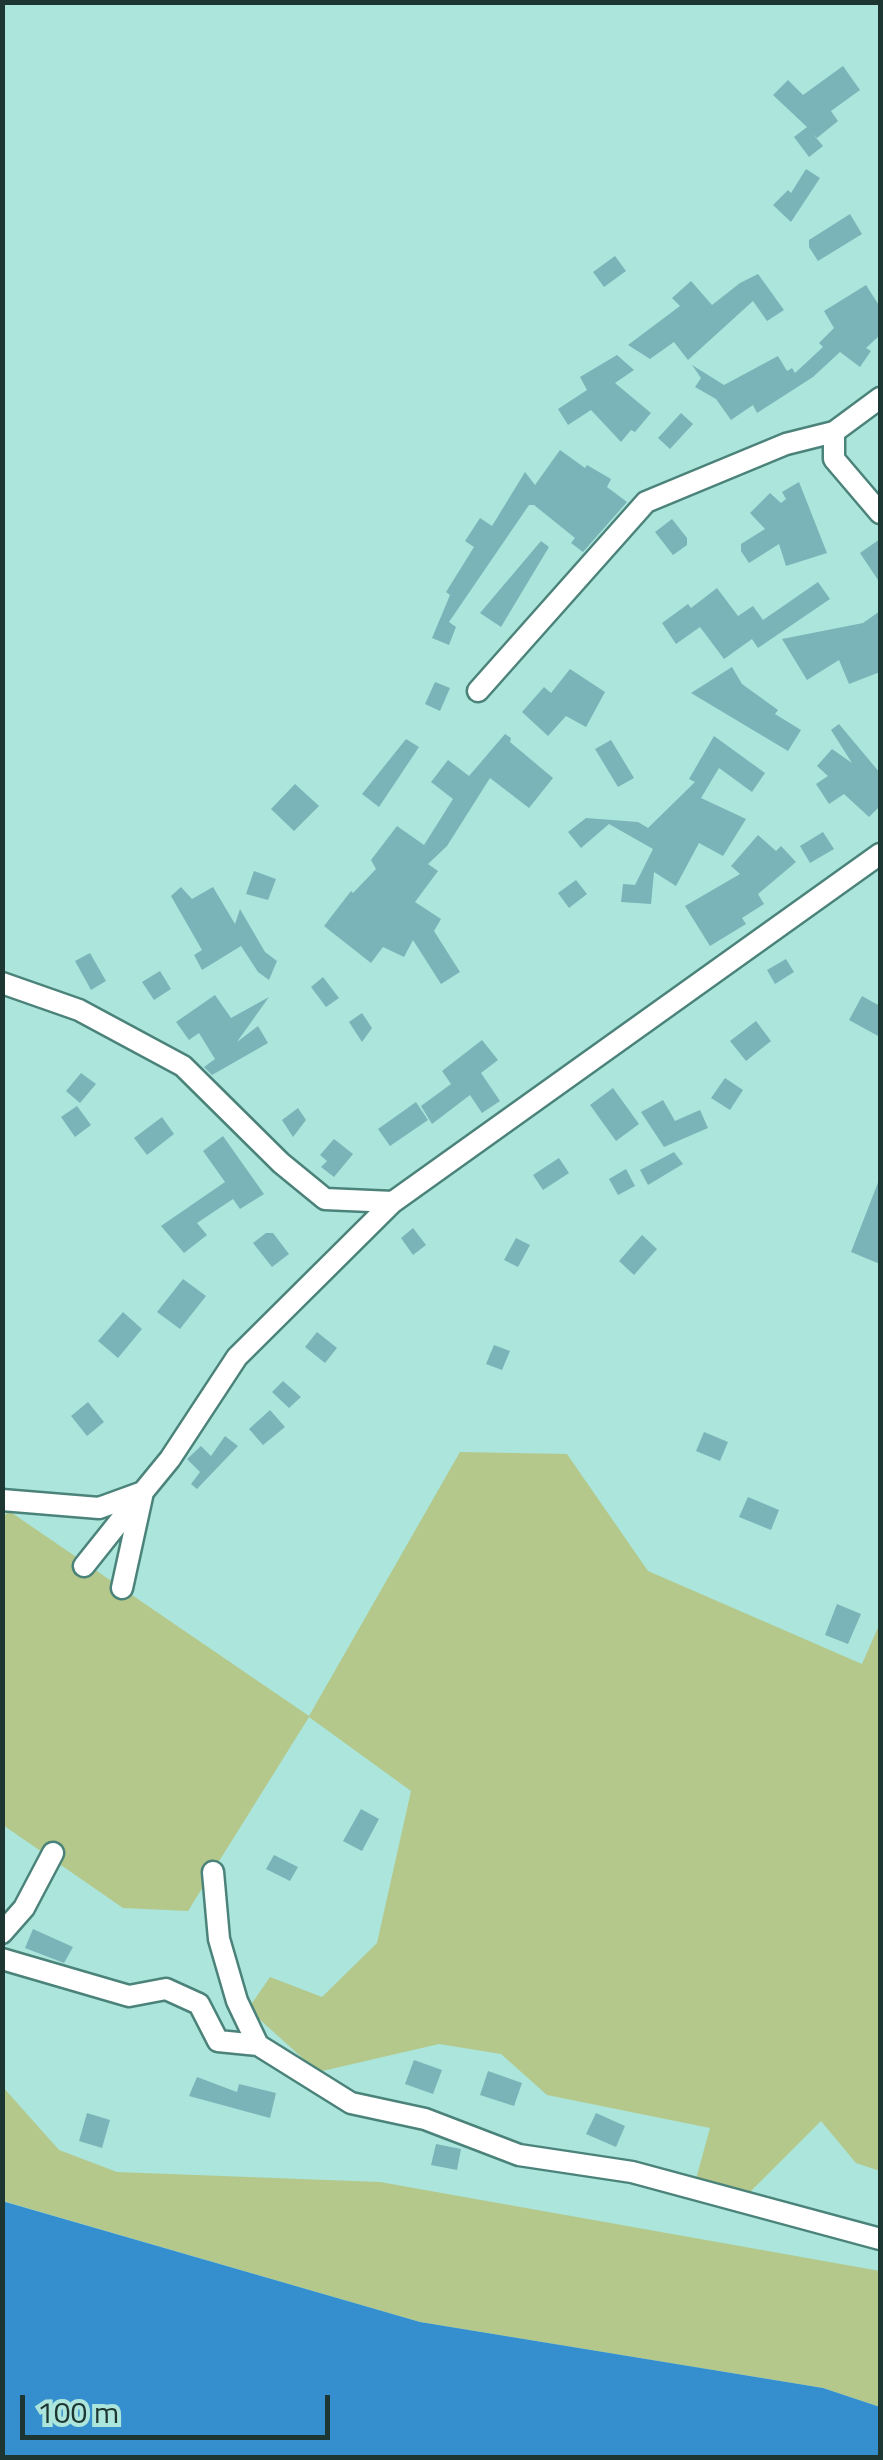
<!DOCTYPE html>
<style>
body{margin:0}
#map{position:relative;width:883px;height:2460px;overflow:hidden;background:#abe5db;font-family:"Titillium Web",sans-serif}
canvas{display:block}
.frame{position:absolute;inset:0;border:5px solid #1e3632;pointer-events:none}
.scale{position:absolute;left:20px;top:2395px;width:310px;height:45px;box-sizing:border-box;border:5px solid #1e3632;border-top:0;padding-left:12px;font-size:30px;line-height:35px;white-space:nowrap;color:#1e3632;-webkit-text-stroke:8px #abe5db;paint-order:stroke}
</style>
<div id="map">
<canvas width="883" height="2460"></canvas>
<div class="frame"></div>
<div class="scale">100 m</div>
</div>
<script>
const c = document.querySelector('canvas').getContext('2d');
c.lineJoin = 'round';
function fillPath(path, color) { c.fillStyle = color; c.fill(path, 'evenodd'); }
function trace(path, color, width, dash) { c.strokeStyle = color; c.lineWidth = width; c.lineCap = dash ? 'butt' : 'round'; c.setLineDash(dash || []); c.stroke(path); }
const green = new Path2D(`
 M460,1452L567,1454L648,1571L862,1664L880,1623V2171L856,2163L821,2121L746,2196L696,2179L710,2128L547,2095L501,2054L439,2044L318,2072L248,2009L270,1977L322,1997L377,1943L411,1791L309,1717L188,1911L123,1908L3,1825L2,1518L9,1511L309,1716Z
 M2,2086L59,2150L117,2172L380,2182L880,2271V2407L823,2388L420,2322L3,2201Z`);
const water = new Path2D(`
 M2,2201L420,2322L823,2388L880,2407V2457H3Z`);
const building = new Path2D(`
 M843,66L860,90L831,111L838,121L817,138L813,134L823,146L809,157L794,137L807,127L773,95L788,80L803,95Z
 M806,169L820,178L791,222L773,205L788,190L791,193Z
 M850,214L862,234L818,261L809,247V240Z
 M615,256L626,271L604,287L593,272Z
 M758,274L784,310L767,321L753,301L688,360L674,342L650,359L628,345L680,306L672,298L691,281L712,305L740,283Z
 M866,285L880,307V335L866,348L871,351L860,367L840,352L813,377L757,413L753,405L731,420L716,399L695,387L701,378L692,365L724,385L778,356L787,371L792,368L795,373L823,347L819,343L834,328L824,311Z
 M617,355L634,370L615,383L651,413L635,432L631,430L621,442L591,410L568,425L558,409L587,390L580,377Z
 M681,413L693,424L670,449L658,438Z
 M560,450L585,468L587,465L611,479L607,487L627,502L583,552L571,543L575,538L534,505H529L449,622L456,627L449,645L432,638L450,595L446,592L474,547L465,541L480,518L492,526L525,472L535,485Z
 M799,482L827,553L786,566L779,544L749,563L741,551V544L765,529L750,513L770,493L781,503L786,499L782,492Z
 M672,519L687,538V545L673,555L655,532Z
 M880,539V583L860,553Z
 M541,541L549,547L501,627L480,613Z
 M818,582L830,599L758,648L752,639L724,659L700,627L676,644L662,623L688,604L691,608L717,588L738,616L753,606L763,620Z
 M880,611V672L849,684L839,660L807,680L782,639L863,623Z
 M732,667L742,684L778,710L775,714L801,730L788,751L691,693Z
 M570,669L605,692L586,727L566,716L548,736L522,712L544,687L551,693Z
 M435,682L450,688L440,711L425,704Z
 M839,724L880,773V809L879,807L869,817L844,794L829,804L816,784L828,776L817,766L832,749L852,763L831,730Z
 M505,734L511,738L510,742L553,778L529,808L490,778L447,846L428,864L438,871L415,902L441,919L434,931L460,972L441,984L413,940L404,957L383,947L371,963L324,926L351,891L353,893L376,869L371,860L397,826L424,845L453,799L431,782L448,760L469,776Z
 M714,736L765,773L752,792L719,768L701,798L746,819L723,856L699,843L676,886L654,872L651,904L621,902L623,884L635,885L653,849L609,824L581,848L568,832L586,818L638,822L648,828L695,782L689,779Z
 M406,739L419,747L379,807L362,794Z
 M611,740L634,778L618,787L595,749Z
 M295,784L319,806L294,831L271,809Z
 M823,832L834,849L810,863L800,846Z
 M758,835L776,851L781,846L796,862L758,894L764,904L742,918L746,924L710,946L685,906L740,874L731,866Z
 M254,871L276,879L268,900L246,894Z
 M576,880L587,894L569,908L558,893Z
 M181,887L192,899L213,887L235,924L240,909L265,952L277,961L269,980L258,972L241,946L202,970L194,955L202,950L171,896Z
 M90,953L106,981L91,990L75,961Z
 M786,959L794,972L775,984L767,970Z
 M160,971L171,989L154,1000L142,982Z
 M323,977L339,998L326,1007L311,987Z
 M215,995L231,1018L269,997L237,1042L258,1026L268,1043L212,1075L204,1067L215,1059L199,1033L189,1040L176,1022Z
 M862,996L880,1006V1037L849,1020Z
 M362,1013L372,1028L362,1042L349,1022Z
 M756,1021L771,1041L746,1061L730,1041Z
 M482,1040L498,1060L481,1073L500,1101L482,1113L470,1095L432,1124L421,1106L451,1084L442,1071Z
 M81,1073L96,1084L80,1103L66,1091Z
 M725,1078L743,1090L730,1110L711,1098Z
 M613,1088L639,1124L616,1141L590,1105Z
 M663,1100L675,1121L700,1110L708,1128L664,1147L641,1112Z
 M416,1102L428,1120L390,1146L378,1129Z
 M77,1106L91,1125L75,1137L61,1117Z
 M298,1108L306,1120L293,1137L282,1120Z
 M162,1117L174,1134L147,1155L134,1138Z
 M223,1136L264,1194L240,1209L233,1199L197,1223L207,1235L184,1253L161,1226L225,1182L203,1151Z
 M334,1139L353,1154L334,1177L321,1167L327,1161L320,1155Z
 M674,1152L683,1164L648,1185L640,1170Z
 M559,1158L569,1173L543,1190L533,1175Z
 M626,1169L635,1186L618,1195L609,1179Z
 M879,1180L880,1181V1264L851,1252Z
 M413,1228L426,1245L413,1255L401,1238Z
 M266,1233H273L289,1254L272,1267L253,1243Z
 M642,1235L657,1249L634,1275L619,1261Z
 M516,1238L530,1245L518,1267L504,1260Z
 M183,1279L206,1296L180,1329L157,1312Z
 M123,1312L142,1329L118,1358L98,1341Z
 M317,1332L337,1348L325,1363L305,1347Z
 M494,1345L510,1351L502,1370L486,1364Z
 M283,1381L301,1397L289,1408L272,1392Z
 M88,1402L104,1422L87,1436L71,1416Z
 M270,1410L285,1427L263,1445L249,1429Z
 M704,1432L728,1442L720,1461L696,1451Z
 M225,1436L238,1446L197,1489L191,1484L200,1472L187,1459L201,1446L211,1456Z
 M748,1497L779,1510L771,1530L739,1517Z
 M837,1604L861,1614L848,1644L825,1635Z
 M361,1809L379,1819L362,1851L343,1841Z
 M274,1855L298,1867L290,1881L266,1869Z
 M33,1929L73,1947L64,1963L25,1948Z
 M414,2060L442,2070L433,2094L405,2084Z
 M488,2071L522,2083L514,2106L480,2095Z
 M197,2077L237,2092L239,2084L276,2093L270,2118L189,2096Z
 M87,2113L110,2120L102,2148L79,2141Z
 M596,2113L625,2126L616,2147L586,2134Z
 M436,2144L461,2149L457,2170L431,2165Z`);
const minor = new Path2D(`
 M834,432V459L880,513
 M478,691L646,502L786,444L834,432L880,398
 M2,983L79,1010L183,1066L281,1163L325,1199L393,1202
 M2,1500L99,1508L143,1492L84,1566
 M122,1588L143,1492L170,1459L237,1357L393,1202L880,854
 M213,1872L219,1939L237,2001L258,2045L351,2103L425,2119L519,2155L632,2172L880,2239
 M2,1933L24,1908L53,1853
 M2,1959L129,1996L166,1989L199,2004L218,2041L258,2045`);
fillPath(green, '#b4c88b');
fillPath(water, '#358fce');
fillPath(building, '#7ab4b9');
trace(minor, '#4b837a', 25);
trace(minor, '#fff', 20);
</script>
